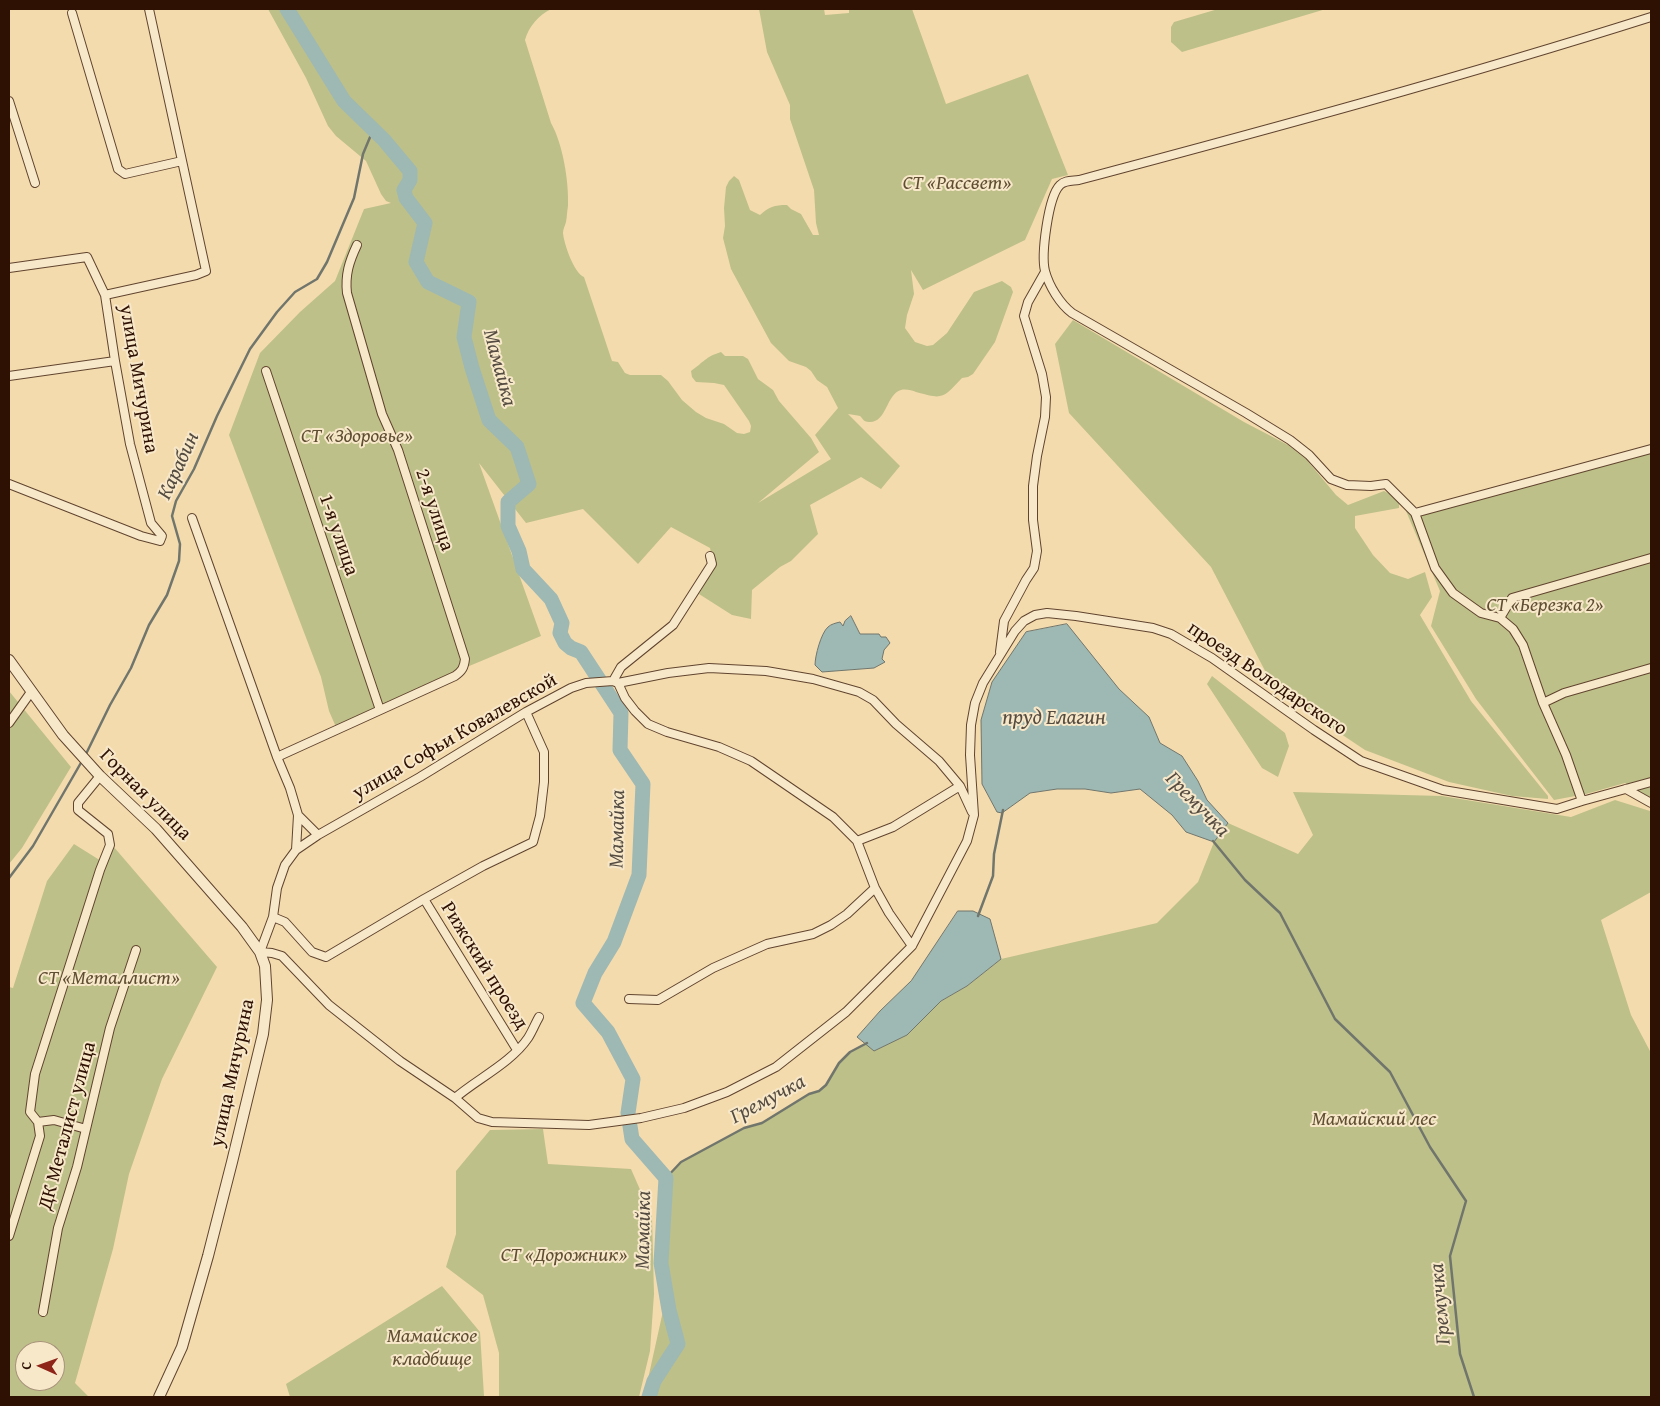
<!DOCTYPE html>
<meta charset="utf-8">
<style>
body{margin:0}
#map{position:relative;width:1660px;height:1406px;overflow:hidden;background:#f4dbae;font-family:"Gentium Book Plus",serif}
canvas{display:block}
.frame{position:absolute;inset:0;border:10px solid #2e1103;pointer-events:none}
.north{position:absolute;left:15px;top:1341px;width:50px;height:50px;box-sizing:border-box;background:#f8e8ca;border:1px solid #a7927a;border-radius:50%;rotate:272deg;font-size:14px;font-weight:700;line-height:20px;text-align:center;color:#2e1103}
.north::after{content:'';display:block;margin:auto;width:18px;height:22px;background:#8f2418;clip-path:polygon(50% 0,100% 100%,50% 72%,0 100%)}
</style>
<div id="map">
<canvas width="1660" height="1406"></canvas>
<div class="frame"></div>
<div class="north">С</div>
</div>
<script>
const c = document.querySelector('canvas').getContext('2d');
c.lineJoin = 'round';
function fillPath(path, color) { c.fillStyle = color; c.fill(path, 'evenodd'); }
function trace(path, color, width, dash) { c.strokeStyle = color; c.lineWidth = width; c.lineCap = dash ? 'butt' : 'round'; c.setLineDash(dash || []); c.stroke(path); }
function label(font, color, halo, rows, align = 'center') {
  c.font = font + ' "Gentium Book Plus",serif'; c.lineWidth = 4; c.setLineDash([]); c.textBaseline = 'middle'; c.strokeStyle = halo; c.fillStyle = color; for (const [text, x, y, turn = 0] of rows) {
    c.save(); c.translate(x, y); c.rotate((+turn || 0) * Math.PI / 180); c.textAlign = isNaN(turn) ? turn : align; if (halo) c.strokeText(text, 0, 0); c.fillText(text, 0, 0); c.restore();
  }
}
const green = new Path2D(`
 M268,9H551C538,16 529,26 525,40L551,123C563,144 569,182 568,206C567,211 567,217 566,222C565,226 563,229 563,233C564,244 574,273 584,277L612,361L618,362L625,373L630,375H661L668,381L682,400L696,412L706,418L724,424L737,433L744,434L750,432L751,426L749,421L724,385L714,383L696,382L692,377L691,371C704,362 705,357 721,352L725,356H743L748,359L758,379L773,390L779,401L811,438L819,452L758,503L831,459L815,435L838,408L827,387L817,380L811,371L806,367L789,361L771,343L731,269L723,238L725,226L724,208L726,187L729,181L734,176L739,180L750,210L760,215C769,207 774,205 787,205L791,209L801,214L813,235H819L816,223L814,190L790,119V105L767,52L759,9H824L825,15L849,13V9H912L946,104L1028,74L1068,175L1052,179L1025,240L923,290L911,270L914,294L907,315L905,328L915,342L927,346L933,345L947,333L974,292L1002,281L1011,287L1013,292L995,342L973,374L968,377L962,378C943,398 944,400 916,392C912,390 905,389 901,390C886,394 887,423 869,422C864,422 863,419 860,416C857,415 852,415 848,414L900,466L881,489L861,477L810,505L818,534L791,561L780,567L752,590L751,619L732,615L699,594L714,567L710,548L671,527L638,564L583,509L526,523L479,463L541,636L455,672L336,727L329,711L321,677L229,435L260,353L300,312L335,281L364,209L391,203L386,201L381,194L366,161L336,136L328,126L306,78Z
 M1218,9H1326L1182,52L1171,42V27L1174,22Z
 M1073,320L1244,422L1288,445L1306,459L1336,495L1348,505L1384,491L1390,494L1399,503V508L1355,516V528L1373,555L1390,573L1408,579L1425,572L1432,597L1420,615L1471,701L1548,796V799L1512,796L1449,782L1365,750L1275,690L1211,567L1069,413L1055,344Z
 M1651,445V798L1625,783L1586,794L1554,800L1476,699L1431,626L1440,591L1406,511Z
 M1212,676L1285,733L1289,746L1278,777L1262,768L1207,684Z
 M9,691L71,767L22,848L9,864Z
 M1293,792L1442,796L1571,817L1615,800L1650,811L1651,892L1601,920L1631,1015L1651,1053V1397H644L663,1311L668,1178L681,1162L744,1128L762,1123L809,1094L819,1091L826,1085L839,1063L850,1052L866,1044L874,1050L907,1035L941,1001L967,986L1001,959L1157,923L1198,882L1214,842L1228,823L1298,854L1313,835Z
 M74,844L106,864L113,846L217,967L162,1079L129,1174L113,1249L75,1383L89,1397H9V987L13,988L47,881ZM25,1351H55V1381H25Z
 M543,1129L548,1164L631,1169L652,1217L654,1294L650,1351L639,1397H499V1353L483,1295L446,1267L456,1234V1171L490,1130Z
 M442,1286L480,1332L484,1396L482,1397H290L286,1384Z`);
const water = new Path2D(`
 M851,616L860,634H879L881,637H886L890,643L884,650L882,659L885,662L874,668L822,672L815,665C815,656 821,633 828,627C831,624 836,623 840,622L843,626L845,621Z
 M1067,624L1119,689L1149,717L1160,743L1182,756L1198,781L1207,800L1228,823L1214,842L1186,832L1172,815L1140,789L1111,793L1085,789H1057L1030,793L1002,813L997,812L982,784L981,720L992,682L1026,632Z
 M958,911H973L990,919L1001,959L967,986L941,1001L907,1035L874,1051L857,1037L880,1011L911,981Z`);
const stream = new Path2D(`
 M85,756L110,705L131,668L149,625L167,595L179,561L180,544L172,516L176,501L194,469L217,416L250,349L277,312L295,292L317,279L327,262L354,198L363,154L373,130
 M1213,841L1245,880L1280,913L1335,1019L1390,1072L1430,1147L1466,1201L1450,1256L1460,1354L1474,1397
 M9,878L33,846L82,761
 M978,916L993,876L994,854L1003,810
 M666,1178L681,1162L744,1128L762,1123L809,1094L819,1091L826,1085L839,1063L850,1052L867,1043`);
const river = new Path2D(`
 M287,9L344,101L384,140L410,171V180L404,190L406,198L425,223L416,262L428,282L469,302L464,337L472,368L489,420L517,447L529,484L508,502V526L519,551L523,569L551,599L562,623L560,633L565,643L571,648L581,652L621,713L620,750L643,784L639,875L614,942L595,973L583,1003L608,1032L633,1079L628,1113
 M630,1126L632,1139L666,1178L661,1263L669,1310L678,1344L654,1381L649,1397`);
const minor = new Path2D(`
 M72,13L118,169L125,174L182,161
 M9,101L35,183
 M9,268L87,257L105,295L115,361L130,444L151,523L162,536L160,541L141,536L9,484
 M105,295L196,275L206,271L149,9
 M266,371L380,710
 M9,376L115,361
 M1415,513L1651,449
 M192,518L277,757L290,788L298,815L296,850L285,865L277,888L273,917L260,952L272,953L282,956L329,1005L400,1061L455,1098C477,1079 511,1063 528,1038C532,1032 535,1024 539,1017
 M1500,618L1512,598L1651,558
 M1000,652L1004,621L1026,580L1034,568L1037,551L1033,520V486L1037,456L1045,417L1046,397L1042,374L1024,316L1028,302L1045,272
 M613,681L618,683L668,673L709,668L766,671L813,679L859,692L873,700L896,724L939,761L960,786L972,812
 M618,683L625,698L635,711L648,724L667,732L719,747L751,761L833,817L857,841L875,888L889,913L912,946
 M1543,703L1564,693L1651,668
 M9,723L31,692
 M277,757L455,676C462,671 464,668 465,659L398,450L382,414L347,293C345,275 349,262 357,245
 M1626,789L1651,803
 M1582,801L1566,755L1543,703L1523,645L1513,629L1500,618L1481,613L1453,593L1435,568L1415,513L1386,484L1371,486L1347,485L1331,479L1309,455L1290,440L1246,413L1072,313C1060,304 1049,286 1045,271C1041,255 1048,197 1060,185C1065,180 1072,181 1079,180C1270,129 1462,77 1651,17
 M298,815L318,835
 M857,841L893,827L960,786
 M296,850L318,835L420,777L526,712L571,688L586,683L613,681L621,667L673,625L712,564L710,556
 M424,899L517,1050
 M273,917L285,922L312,952L326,957L424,899L483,866L533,842L540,816L544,782V752L526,712
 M629,999L658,1000L713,968L767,944L813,934L831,925L847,914L875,888
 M455,1098L478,1118L492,1122L589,1125L641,1118L684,1108L727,1092L776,1067L846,1012L912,946L967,841L974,815L970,755L971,725L975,703L983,683L1015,631L1024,621L1035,615L1047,613L1076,616L1153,628L1171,634L1212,658L1314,730L1361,761L1443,790L1557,809L1582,801L1651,782
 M38,1122L54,1120L86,1129
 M9,1236L40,1136L38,1122L30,1112L35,1074L100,870L110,845L108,834L78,810V803L100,776
 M43,1312L58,1228L77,1167L110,1028L136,950`);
const tertiary = new Path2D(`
 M9,660L63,735L100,776L156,829L242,927L260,952L265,966L267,1000L263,1034L232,1162L208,1256L182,1347L159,1397`);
const parkNames = [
 ["СТ «Рассвет»",957,184],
 ["СТ «Здоровье»",357,437],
 ["СТ «Березка 2»",1545,606],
 ["СТ «Металлист»",109,979],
 ["Мамайский лес",1374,1120],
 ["СТ «Дорожник»",564,1256],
 ["Мамайское",432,1337],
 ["кладбище",432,1360]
];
const streetNames = [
 ["улица Мичурина",138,379,80],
 ["2-я улица",434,510,72],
 ["1-я улица",338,535,71],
 ["проезд Володарского",1267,679,34],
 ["улица Софьи Ковалевской",455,737,-30],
 ["Горная улица",145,795,45],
 ["Рижский проезд",484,966,58],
 ["улица Мичурина",233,1073,-78],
 ["ДК Металист улица",68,1126,-75]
];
const waterNames = [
 ["Мамайка",499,368,75],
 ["Карабин",179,466,-65],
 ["пруд Елагин",1054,719],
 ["Гремучка",1197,805,46],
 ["Мамайка",618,829,-89],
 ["Гремучка",768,1100,-28],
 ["Мамайка",644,1230,-89],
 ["Гремучка",1441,1304,-95]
];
fillPath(green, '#bec089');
fillPath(water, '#9eb9b3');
trace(water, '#71766d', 1);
trace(stream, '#71766d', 2.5);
trace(river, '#9eb9b3', 15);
trace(minor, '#60442e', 10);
trace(tertiary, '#60442e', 12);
trace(minor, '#f8e8ca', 8);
trace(tertiary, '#f8e8ca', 10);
label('italic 20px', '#604e32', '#f8e8ca', parkNames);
label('20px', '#2e1103', '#f8e8ca', streetNames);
label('italic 21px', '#554c41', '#f8e8ca', waterNames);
</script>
